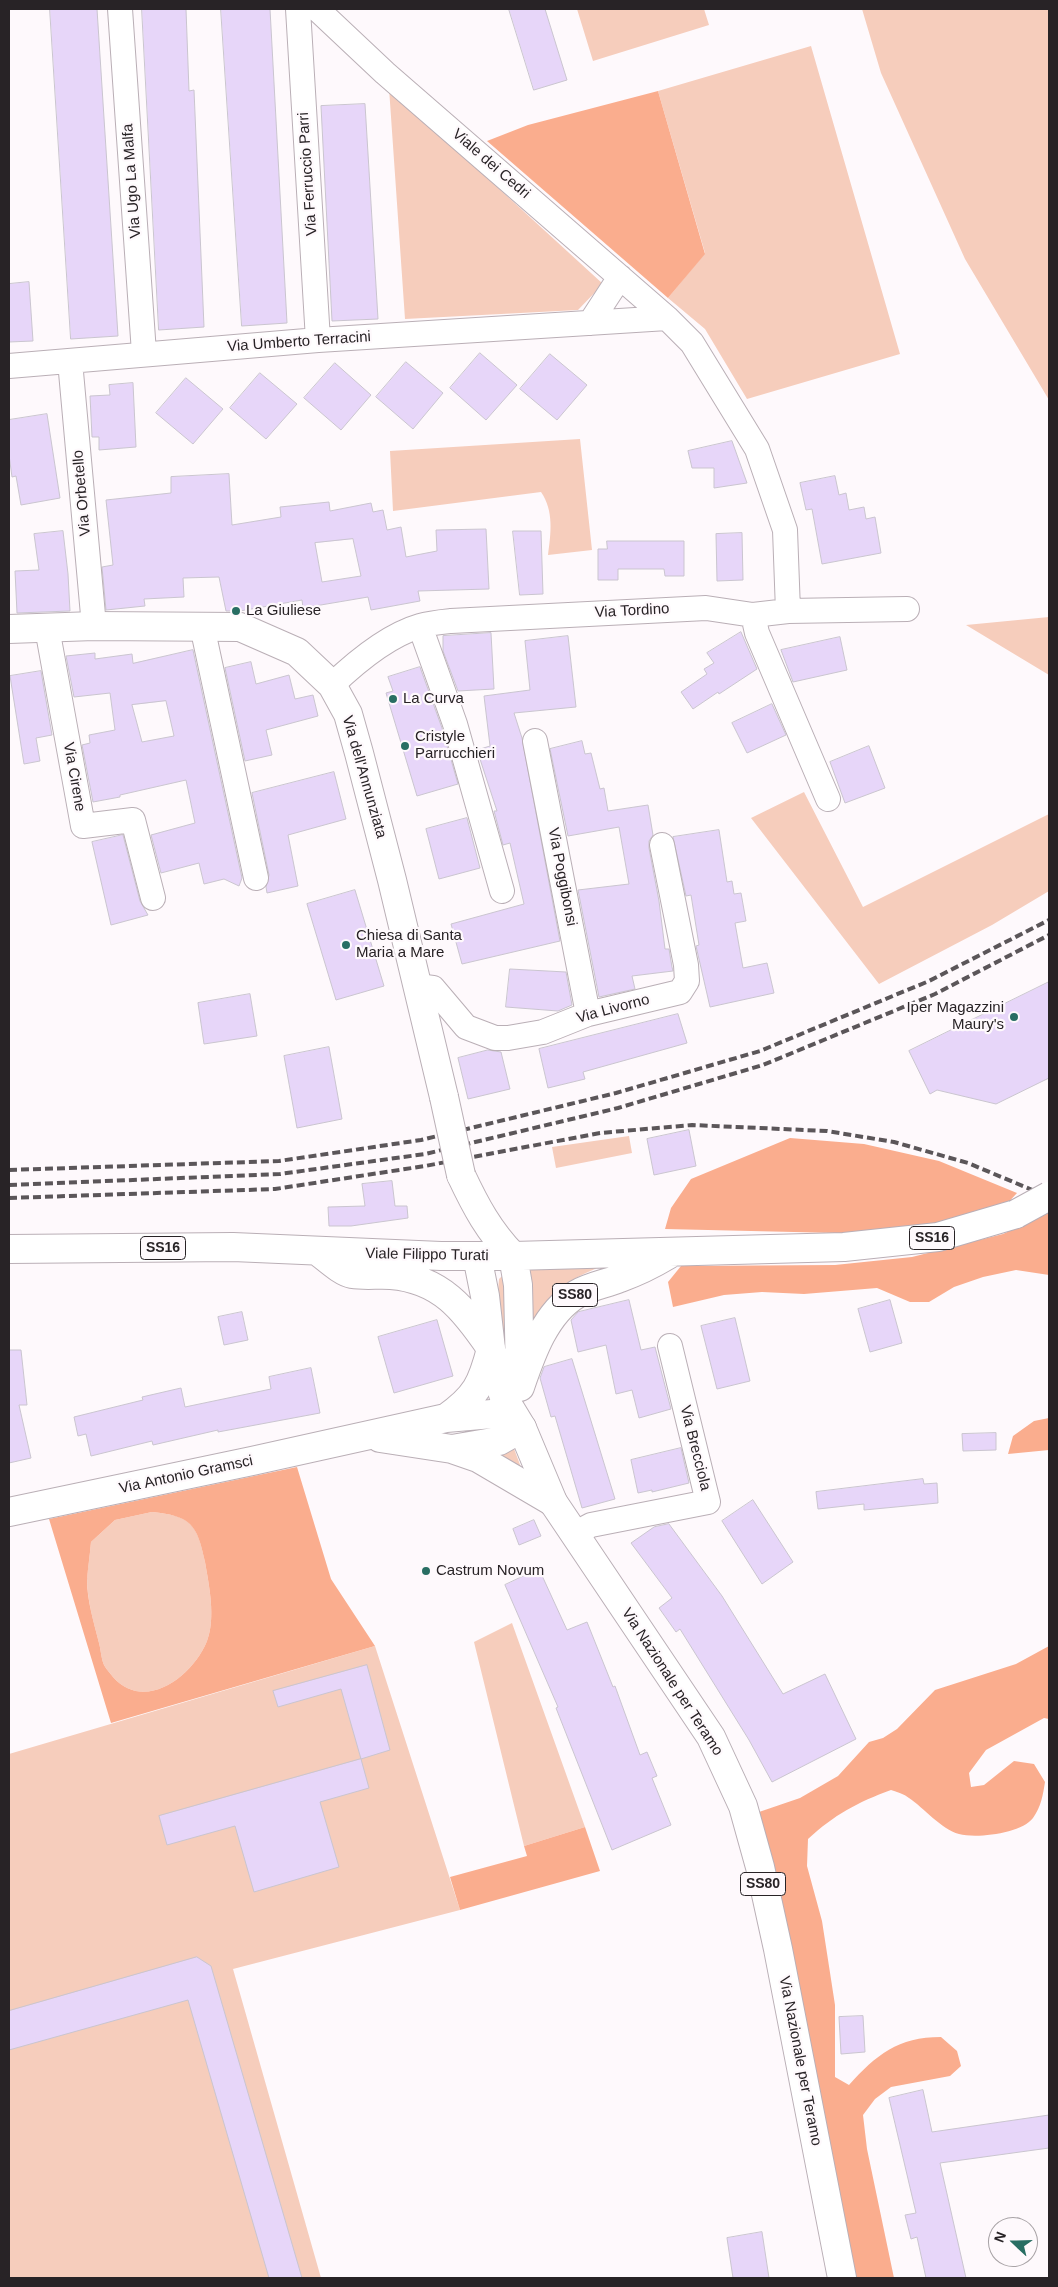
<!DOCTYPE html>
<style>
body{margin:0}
#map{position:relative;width:1058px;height:2287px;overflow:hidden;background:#fef9fc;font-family:Helvetica,sans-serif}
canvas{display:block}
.frame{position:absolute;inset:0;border:10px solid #282326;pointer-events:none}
.north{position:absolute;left:988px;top:2217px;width:50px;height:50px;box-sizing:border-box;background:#fef9fc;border:1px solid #a8a3a6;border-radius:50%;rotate:291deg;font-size:14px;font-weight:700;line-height:20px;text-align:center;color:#282326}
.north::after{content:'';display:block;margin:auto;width:18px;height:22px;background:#286e63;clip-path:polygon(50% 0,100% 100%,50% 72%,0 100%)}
</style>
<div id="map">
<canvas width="1058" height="2287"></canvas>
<div class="frame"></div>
<div class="north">N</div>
</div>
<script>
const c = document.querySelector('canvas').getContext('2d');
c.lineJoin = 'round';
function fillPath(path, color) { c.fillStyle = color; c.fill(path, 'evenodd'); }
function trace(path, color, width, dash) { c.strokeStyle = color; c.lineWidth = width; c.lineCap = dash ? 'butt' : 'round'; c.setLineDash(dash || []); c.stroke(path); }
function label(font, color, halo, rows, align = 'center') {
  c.font = font + ' Helvetica,sans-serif'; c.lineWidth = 4.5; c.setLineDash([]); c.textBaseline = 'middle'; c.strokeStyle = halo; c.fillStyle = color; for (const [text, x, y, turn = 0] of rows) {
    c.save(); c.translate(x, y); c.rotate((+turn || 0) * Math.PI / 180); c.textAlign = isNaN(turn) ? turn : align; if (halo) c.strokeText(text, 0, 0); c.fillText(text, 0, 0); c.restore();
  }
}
const green = new Path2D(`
 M577,9H704L709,25L593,61Z
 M862,9H1049V400L965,259L881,73Z
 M811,46L900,354L747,399L705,329L668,298L705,253L658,91Z
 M389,88L603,284L578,310L405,319Z
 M580,439L592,550L548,555C551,533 554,511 541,492L393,511L390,451Z
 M1049,617V675L966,625Z
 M804,792L863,907L1049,814V891L992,925L879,984L751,818Z
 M629,1136L632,1153L556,1168L552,1147Z
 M610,1263C562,1281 556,1290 528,1331L525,1265Z
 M504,1274L512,1391L497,1303L499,1279Z
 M510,1438L522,1470L483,1446Z
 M152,1512C191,1516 197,1523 205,1562C209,1585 216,1618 207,1641C193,1676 145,1713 113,1677C110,1673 106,1669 104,1665C101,1658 101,1650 99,1643C94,1623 87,1600 87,1579C88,1567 90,1554 91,1542L115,1520Z
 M512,1623L585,1827L524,1846L474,1642Z
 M375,1646L460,1910L233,1969L321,2278H9V1754Z`);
const forest = new Path2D(`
 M658,91L705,254L668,298L487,141L528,125Z
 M790,1138L864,1144L939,1161L1017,1193L1004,1207L988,1214L880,1234L665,1229L671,1208L691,1179Z
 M1049,1213V1275L1016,1270L983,1277L954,1287L929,1302H910L877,1288L804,1294L762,1292L724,1295L673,1307L668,1282L681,1266L835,1265L912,1257L1003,1234Z
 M1049,1418V1450L1008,1454L1013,1436L1034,1421Z
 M297,1467L331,1579L375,1646L111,1723L49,1519ZM152,1512C191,1516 197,1524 205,1562C209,1585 216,1618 207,1641C193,1676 145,1713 113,1677C110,1673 106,1669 104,1665C101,1658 101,1650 99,1643C94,1623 87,1600 87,1580C88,1567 90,1554 91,1542L115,1520Z
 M1049,1646V1719L1044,1718L986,1750L969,1773L971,1787L984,1785L1014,1761L1034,1764L1045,1782C1043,1795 1041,1807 1033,1818C1022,1833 977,1839 959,1834C941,1829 924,1808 909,1798C904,1794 897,1792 891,1790C858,1802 834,1815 808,1839L807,1866L822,1921L835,2005V2077L849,2085C876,2055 898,2037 941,2037L957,2051L961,2066L950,2076L891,2087L875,2099L863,2115L867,2149L894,2278H842L759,1812L800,1798L838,1776L869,1742L883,1738L897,1729L935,1690L1016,1664Z
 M585,1827L600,1871L460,1910L450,1877L527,1856L524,1846Z`);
const building = new Path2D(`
 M50,9H97L118,336L71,339Z
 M142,9H186L189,91L194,90L204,327L159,330Z
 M221,9H270L287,323L242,326Z
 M509,9H545L567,80L534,90Z
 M365,104L378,319L332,321L321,106Z
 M29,282L33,341L9,342V284Z
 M480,353L517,385L486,420L450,388Z
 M550,354L587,385L557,420L520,389Z
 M406,362L443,393L413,429L376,397Z
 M335,363L371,395L341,430L304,398Z
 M260,373L297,404L266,439L230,408Z
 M186,378L223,409L193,444L156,413Z
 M133,383L136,447L99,450V437H92L90,396L110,395L109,385Z
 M47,414L60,498L21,505L16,476L12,477L9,455V420Z
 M732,441L747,483L714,488V468H692L688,451Z
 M229,474L232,525L281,517L280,507L329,502L330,511L371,503L373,512L383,510L387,530L401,527L406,557L437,551L436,530L486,529L489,589L418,591L420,601L371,610L368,597L303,608L302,600L240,611H226L219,577L183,578L184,597L144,599L145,606L106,610L102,567L113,565L106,500L171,493V477ZM353,539L361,576L322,582L315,543Z
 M835,476L839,495L846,493L849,510L864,507L866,519L875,517L881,553L822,564L812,509L806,510L800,483Z
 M63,531L68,574L70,611L17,613L15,571L39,570L34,534Z
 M513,531H541L543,594L520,595Z
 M742,533L743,580L717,581L716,534Z
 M607,541H684V576H665L664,569H618V580H598V549H607Z
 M741,632L757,669L719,694L718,692L693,709L681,692L707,674L704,669L714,663L707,653Z
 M491,633L494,689L458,691L443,651V636Z
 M568,636L576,707L514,713L522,738L560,941L462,964L451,924L524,904L510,843L503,845L494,811H497L477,750L490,746L484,696L530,690L525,641Z
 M840,637L847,670L793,682L781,650Z
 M193,650L242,878L239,886L224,879L204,884L199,863L161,873L151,835L195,823L186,780L120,795V797L93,802L82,745L90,743L89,735L115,730L110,693L74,697L66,656L95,653V659L132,654L133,663ZM166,701L174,736L142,742L132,705Z
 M251,662L256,684L289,675L295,699L313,695L318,716L266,730L272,755L245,761L225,668Z
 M420,667L442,728L458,784L417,796L386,693L393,691L388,677Z
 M41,671L52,735L36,738L40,761L24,764L10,676Z
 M772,704L786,735L747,753L732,723Z
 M582,741L585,754L591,753L600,789L604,788L608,811L648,805L653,835L649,841V848L659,901L665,949H669L672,967L673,971L632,976L635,989L599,997L578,890L629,884L619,827L568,836L550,749Z
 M869,746L885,788L845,803L830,762Z
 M334,772L346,819L288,835L298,886L267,893L266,887L269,875L252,793Z
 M467,818L480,868L439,879L426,829Z
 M719,830L727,882L732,881L734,894L741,893L746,921L735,923L743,968L767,963L774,993L710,1007L696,946L699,945L691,895L686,896L673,837Z
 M123,835L140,901L148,915L111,925L92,842Z
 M355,890L384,986L336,1000L307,904Z
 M510,969L566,972L572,1005L558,1011L506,1007Z
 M1049,982V1078L996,1104L937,1090L930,1094L909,1051Z
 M250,994L257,1036L204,1044L198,1003Z
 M678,1014L687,1043L583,1072L585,1079L548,1088L539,1049Z
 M329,1047L342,1119L297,1128L284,1056Z
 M488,1050L501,1052L510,1089L468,1099L458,1058Z
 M689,1130L696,1166L654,1175L647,1139Z
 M392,1181L395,1206H407L408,1218L351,1226H329L328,1207L365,1206L362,1184Z
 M629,1300L641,1350L655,1347L671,1409L639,1418L632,1390L616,1394L606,1345L578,1352L571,1320L578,1312Z
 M890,1300L902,1343L870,1352L858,1309Z
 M242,1312L248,1340L224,1345L218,1317Z
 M735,1318L750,1381L717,1389L701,1326Z
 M437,1320L453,1376L394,1393L378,1337Z
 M9,1350H21L27,1405H19L31,1458L9,1463Z
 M572,1359L615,1499L582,1508L555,1416L551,1417L540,1378L544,1367Z
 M311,1368L320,1413L218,1432V1430L153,1445L152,1441L91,1456L86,1434L78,1436L74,1417L143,1400L142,1397L181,1388L185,1407L271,1389L269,1377Z
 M996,1433V1450L963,1451L962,1434Z
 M681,1448L689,1483L652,1492V1490L638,1493L631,1460Z
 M923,1479L924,1484L937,1483L938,1503L864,1510V1504L818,1509L816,1492Z
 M753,1500L793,1562L762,1584L722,1521Z
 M534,1520L541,1536L519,1545L513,1529Z
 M669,1524L722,1596L783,1694L825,1674L856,1739L772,1782L749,1740L680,1629L676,1632L659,1608L672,1598L631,1543L654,1527Z
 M539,1569L567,1630L587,1622L613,1687L615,1686L640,1755L647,1752L657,1776L652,1778L671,1825L612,1850L556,1708L558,1707L505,1585Z
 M367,1665L390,1750L361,1759L341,1689L278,1707L273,1691Z
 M361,1759L369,1788L320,1802L339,1867L254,1892L235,1826L167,1845L159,1816Z
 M197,1957L211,1966L302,2278H269L188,2000L9,2050V2011Z
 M863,2016L865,2052L841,2054L839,2017Z
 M923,2090L932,2132L1049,2115V2148L940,2163L966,2278H926L917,2237L911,2239L905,2215L916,2213L889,2098Z
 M762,2232L769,2278H733L727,2238Z`);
const minor = new Path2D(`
 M120,9L144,353
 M298,9L318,340
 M317,9L385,73L667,318L692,343L757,449L785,530L788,611
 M590,323L620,277
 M70,361L94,626
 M9,366L318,340L667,318
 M753,615L757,633L828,799
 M202,626L256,878
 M420,626L455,724L502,891
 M47,628L83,826L133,820L153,898
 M332,685C355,663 389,635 420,626C430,623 441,622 451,621L706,608L753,615L788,611L907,609
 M535,741L588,1014
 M417,986L433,988L466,1027L495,1038H508L543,1032L588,1014L680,992L687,981L686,965L662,845
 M574,1534L591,1525L708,1502L670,1346`);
const tertiary = new Path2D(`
 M9,629L94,626L240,627L297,652L332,685L348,714L359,753L392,880L444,1097
 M461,1175C476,1207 489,1231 513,1256
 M446,1418C476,1397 482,1384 491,1349
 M380,1438L452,1449L478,1458L553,1502
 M9,1512L252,1461L446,1418L492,1414L501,1416L522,1428L499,1441L452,1449`);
const primary = new Path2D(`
 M9,1249L233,1247L441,1256H513L844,1247L938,1237L1016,1214
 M317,1251C327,1258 341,1272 352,1274C365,1276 379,1274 391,1275C441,1279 464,1309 490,1347
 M477,1256L485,1296L491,1349L497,1376L505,1400L522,1428L553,1502L711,1737L743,1806L760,1867L778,1949L842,2278
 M513,1256L518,1285L520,1374
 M520,1387C531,1355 545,1313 577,1294C590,1286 606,1284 620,1278C637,1272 653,1264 668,1255`);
const rail = new Path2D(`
 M9,1170L279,1161L421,1140L616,1093L760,1051L929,981L1049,920
 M9,1185L280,1174L425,1154L618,1108L763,1065L935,994L1049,935
 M9,1198L275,1189L425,1166L600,1133L692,1125L827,1131L894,1142L968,1163L1049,1197`);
const tertiaryBridge = new Path2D(`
 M444,1097L461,1175`);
const primaryBridge = new Path2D(`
 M1016,1214L1049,1196`);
const markers = [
 [236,611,5,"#286e63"],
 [393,699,5,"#286e63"],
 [405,746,5,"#286e63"],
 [346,945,5,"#286e63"],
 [1014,1017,5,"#286e63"],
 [426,1571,5,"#286e63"]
];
const shields = [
 [932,1238,45],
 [163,1248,45],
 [575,1295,45],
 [763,1884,45]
];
const shieldNames = [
 ["SS16",932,1238],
 ["SS16",163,1248],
 ["SS80",575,1295],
 ["SS80",763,1884]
];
const streetNames = [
 ["Viale dei Cedri",491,164,41],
 ["Via Ferruccio Parri",308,174,-94],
 ["Via Ugo La Malfa",132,181,-94],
 ["Via Umberto Terracini",299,342,-4],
 ["Via Orbetello",82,493,-95],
 ["Via Tordino",632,611,-3],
 ["Via Cirene",74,777,80],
 ["Via dell'Annunziata",364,777,74],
 ["Via Poggibonsi",562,877,79],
 ["Via Livorno",613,1009,-15],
 ["Viale Filippo Turati",427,1255,1],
 ["Via Brecciola",695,1448,76],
 ["Via Antonio Gramsci",186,1475,-12],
 ["Via Nazionale per Teramo",672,1682,57],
 ["Via Nazionale per Teramo",800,2061,79]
];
const poiNames = [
 ["La Giuliese",246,611],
 ["La Curva",403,699],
 ["Cristyle",415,737],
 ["Parrucchieri",415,754],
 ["Chiesa di Santa",356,936],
 ["Maria a Mare",356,953],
 ["Iper Magazzini",1004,1008,"right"],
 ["Maury's",1004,1025,"right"],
 ["Castrum Novum",436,1571]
];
fillPath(green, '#f6cdbc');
fillPath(forest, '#faad8e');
fillPath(building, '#e7d6f9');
trace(building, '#cac5cf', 1);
trace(minor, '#baafb6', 26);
trace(tertiary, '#baafb6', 30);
trace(primary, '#baafb6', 30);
trace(minor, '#fff', 24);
trace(tertiary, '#fff', 28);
trace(primary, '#fff', 28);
trace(rail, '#5b5659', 4, [8, 4]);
trace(tertiaryBridge, '#baafb6', 30, []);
trace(primaryBridge, '#baafb6', 30, []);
trace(tertiaryBridge, '#fff', 28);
trace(primaryBridge, '#fff', 28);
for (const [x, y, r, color] of markers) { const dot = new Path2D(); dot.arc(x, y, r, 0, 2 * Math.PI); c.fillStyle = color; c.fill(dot); trace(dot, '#fef9fc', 2); }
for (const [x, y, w] of shields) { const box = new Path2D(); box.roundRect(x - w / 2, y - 11.5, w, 23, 4); c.fillStyle = '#fef9fc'; c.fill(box); trace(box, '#282326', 1); }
label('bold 14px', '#282326', null, shieldNames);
label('15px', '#282326', '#fef9fc', streetNames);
label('15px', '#282326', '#fef9fc', poiNames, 'left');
</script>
